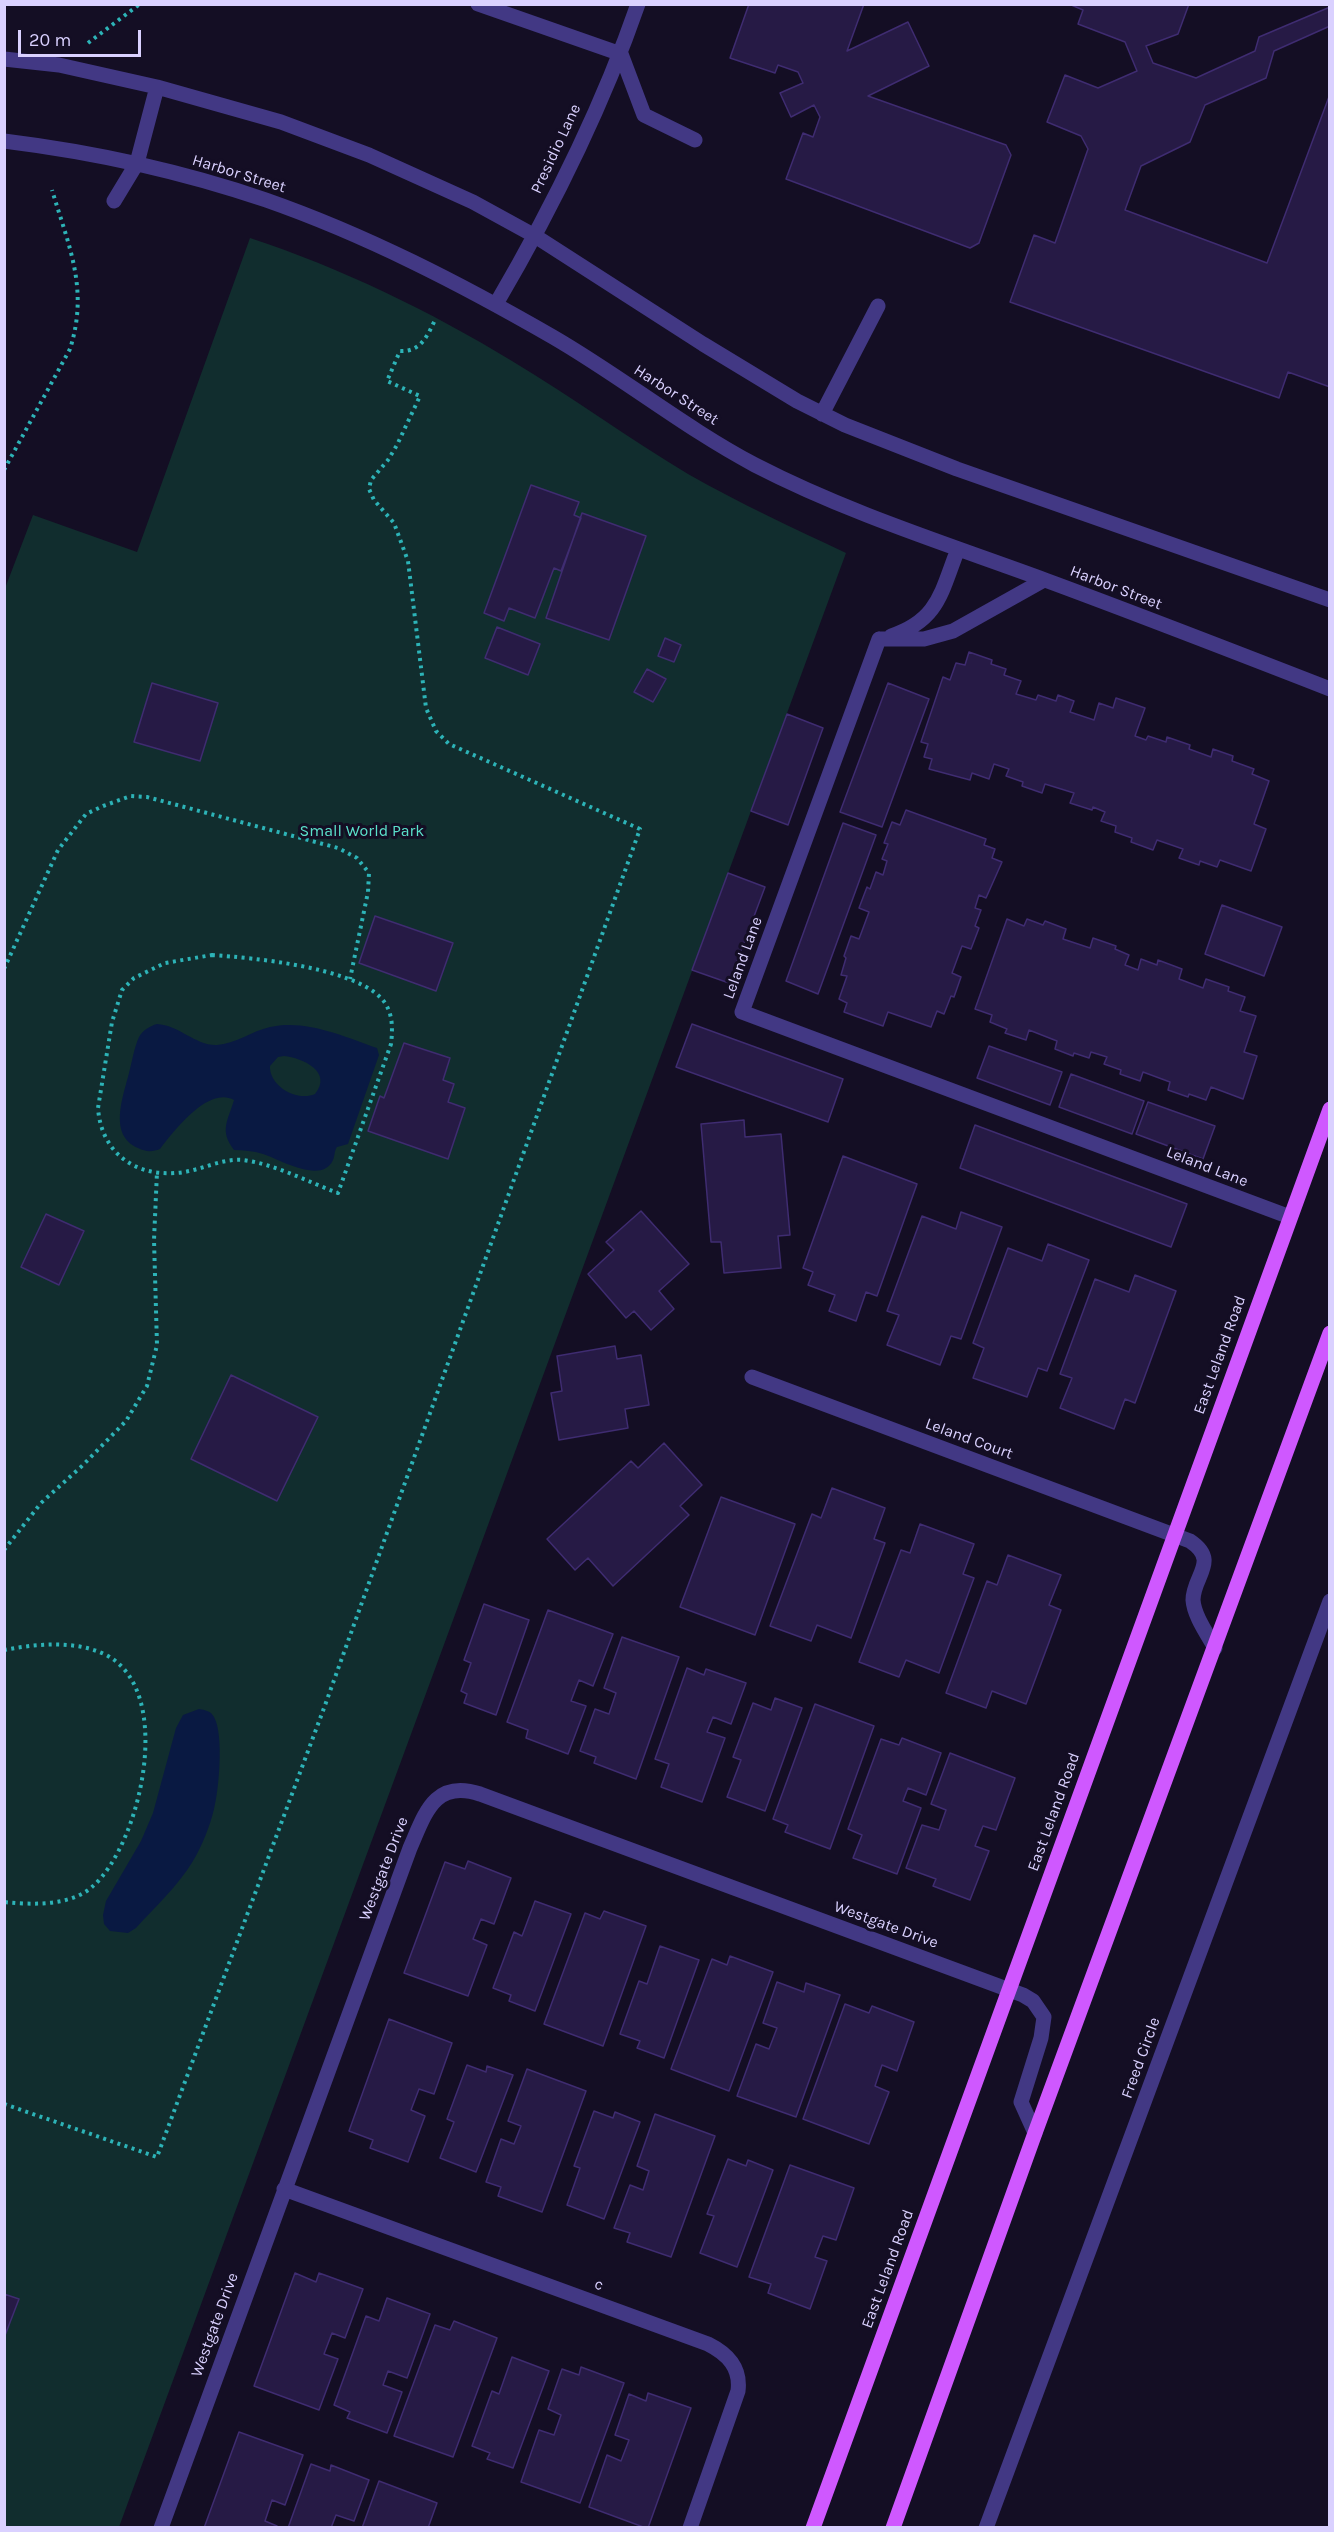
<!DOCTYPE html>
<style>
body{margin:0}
#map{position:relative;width:1334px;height:2532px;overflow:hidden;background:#140e24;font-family:Karla,sans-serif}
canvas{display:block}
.frame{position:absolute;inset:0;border:6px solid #dad1ff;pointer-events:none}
.scale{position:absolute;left:18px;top:30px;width:123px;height:27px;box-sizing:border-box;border:3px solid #dad1ff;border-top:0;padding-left:8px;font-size:18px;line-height:21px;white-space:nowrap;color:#dad1ff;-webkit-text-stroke:4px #140e24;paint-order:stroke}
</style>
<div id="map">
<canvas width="1334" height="2532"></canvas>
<div class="frame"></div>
<div class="scale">20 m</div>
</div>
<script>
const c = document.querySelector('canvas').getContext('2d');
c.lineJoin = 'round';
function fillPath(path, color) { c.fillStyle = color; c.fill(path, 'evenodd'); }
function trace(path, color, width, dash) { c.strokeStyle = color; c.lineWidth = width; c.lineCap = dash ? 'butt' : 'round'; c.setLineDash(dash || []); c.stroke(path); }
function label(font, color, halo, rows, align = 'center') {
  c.font = font + ' Karla,sans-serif'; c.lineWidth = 6; c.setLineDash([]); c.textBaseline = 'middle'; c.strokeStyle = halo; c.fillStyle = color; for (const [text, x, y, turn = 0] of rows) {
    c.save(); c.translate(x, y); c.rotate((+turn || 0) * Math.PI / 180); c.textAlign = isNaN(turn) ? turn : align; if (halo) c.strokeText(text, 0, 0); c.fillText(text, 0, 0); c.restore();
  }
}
const green = new Path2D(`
 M250,238C341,268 430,311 512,361C572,397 628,438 688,474C739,503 793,528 846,553L119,2527H5L4,591L33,515L137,552Z`);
const water = new Path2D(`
 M157,1024C179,1025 196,1046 217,1045C235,1044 252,1031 270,1027C305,1019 343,1036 377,1048L379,1055L348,1144L337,1147C334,1151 335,1156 333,1160C322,1185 279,1159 263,1154C253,1151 244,1150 234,1150C219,1130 228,1121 234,1100C208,1086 174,1131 160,1149C152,1152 146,1152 138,1148C108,1135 123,1097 129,1073C132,1062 134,1048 139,1037C143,1030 150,1026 157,1024ZM284,1056C303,1058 333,1072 315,1094C297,1102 269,1086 270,1066L278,1057Z
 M199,1709C205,1710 211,1711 214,1717C224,1734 219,1790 214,1809C210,1826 202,1846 193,1861C178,1886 155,1907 136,1928L128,1933L110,1931L104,1924L103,1915L106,1901L141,1841L153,1813L176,1728L183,1715Z`);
const building = new Path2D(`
 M749,4H864L847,51L908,22L929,66L868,96L1006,145L1011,155L979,243L970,248L786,179L803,133L813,137L820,117L814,105L791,117L780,93L803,83L798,72L778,65L775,73L730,58Z
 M1069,4H1189L1178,34L1146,46L1153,63L1196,78L1255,51L1259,37L1330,7V26L1274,51L1266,78L1205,105L1190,142L1141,166L1125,210L1267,263L1330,94V387L1288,372L1279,398L1010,302L1034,235L1055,243L1088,149L1081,136L1047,122L1065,75L1098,88L1137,71L1125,42L1078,24L1083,10Z
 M531,485L579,502L574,515L581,518L561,571L554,568L535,618L509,608L504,621L484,613Z
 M582,513L646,536L609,640L546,618Z
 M497,627L540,644L528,675L485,658Z
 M665,638L681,645L674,662L658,656Z
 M969,652L992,660L991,664L1006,669L1004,675L1021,681L1016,694L1036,700L1038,695L1056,701L1058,695L1074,701L1070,712L1094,720L1099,703L1113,708L1116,698L1145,708L1135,736L1146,740L1148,736L1166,742L1167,737L1190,745L1189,749L1211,757L1213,749L1233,756L1232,761L1254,769L1252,774L1269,781L1254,824L1266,829L1251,871L1220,860L1217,867L1200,861L1199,865L1179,858L1183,849L1157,840L1153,850L1131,842L1132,838L1115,832L1116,826L1101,821L1105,812L1093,807L1092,810L1070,803L1074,793L1045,784L1042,793L1022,786L1023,782L1006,776L1009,769L994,764L989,779L972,773L970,780L929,769L932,759L924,757L928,744L921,742L943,677L950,680L956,663L965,665Z
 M647,669L666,679L653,702L634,692Z
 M152,683L218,703L200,761L134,742Z
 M888,683L929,699L882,827L840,812Z
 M787,714L823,728L788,825L751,811Z
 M906,810L986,839L984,845L995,849L992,858L1002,862L986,898L979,895L975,908L981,910L975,926L979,928L971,949L962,946L952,973L961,977L954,997L951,996L944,1014L937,1011L931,1027L888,1012L883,1026L844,1012L847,1003L839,999L847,976L841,975L846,958L844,956L851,936L859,939L869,912L859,908L867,887L870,889L876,872L883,875L887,861L882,859L888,844L884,843L892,822L900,825Z
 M843,823L876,835L818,994L786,981Z
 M728,873L765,887L729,983L692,970Z
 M1222,905L1282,927L1264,976L1205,954Z
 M375,916L453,943L436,991L359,963Z
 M1007,919L1024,926L1027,919L1043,925L1045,921L1066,929L1063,939L1090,948L1093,938L1116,946L1115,949L1129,955L1125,965L1138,970L1141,959L1157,965L1158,960L1182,969L1179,979L1203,988L1206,979L1229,987L1228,991L1245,997L1240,1011L1256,1016L1244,1052L1257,1056L1243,1099L1211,1087L1206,1100L1189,1094L1188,1097L1168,1090L1170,1082L1143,1072L1140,1081L1120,1074L1121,1070L1104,1064L1107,1057L1091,1052L1089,1058L1074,1053L1073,1056L1055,1049L1057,1041L1029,1030L1026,1040L1005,1033L1007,1029L990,1022L992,1015L975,1009Z
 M692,1024L843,1079L828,1122L676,1067Z
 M404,1043L450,1058L443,1080L454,1084L448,1102L465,1108L448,1159L368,1131L380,1096L384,1098Z
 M989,1046L1062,1072L1050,1105L977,1078Z
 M1071,1074L1144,1101L1132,1134L1059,1107Z
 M1148,1102L1215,1126L1203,1159L1136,1134Z
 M744,1120L745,1137L781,1134L790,1235L778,1236L781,1268L724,1273L721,1242H711L701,1124Z
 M975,1125L1187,1204L1171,1247L960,1168Z
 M843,1156L917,1184L877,1296L866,1292L856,1321L829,1311L835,1295L808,1285L813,1272L803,1268Z
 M641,1211L689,1264L659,1291L674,1309L651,1330L634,1311L626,1318L588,1274L614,1250L606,1242Z
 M961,1212L1002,1227L961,1339L951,1336L940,1365L887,1345L899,1315L887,1311L922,1216L956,1229Z
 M46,1214L84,1231L59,1285L21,1267Z
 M1048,1244L1089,1260L1047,1371L1038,1368L1027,1397L973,1378L984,1348L973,1343L1008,1248L1042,1261Z
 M1135,1275L1176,1291L1135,1403L1125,1399L1114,1429L1060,1408L1072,1378L1060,1374L1095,1279L1129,1292Z
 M615,1346L617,1359L641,1355L649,1405L625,1409L628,1428L559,1440L551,1393L562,1391L557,1356Z
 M231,1375L318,1417L277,1501L191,1459Z
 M664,1443L702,1485L680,1506L689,1515L613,1586L588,1558L575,1570L547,1539L631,1461L638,1468Z
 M832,1488L885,1508L874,1539L885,1543L851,1638L817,1625L811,1641L770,1626L812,1514L821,1518Z
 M721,1497L795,1524L755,1635L680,1607Z
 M920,1524L974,1544L963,1574L974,1578L939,1673L906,1660L899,1677L859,1662L901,1550L910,1553Z
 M1008,1555L1061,1575L1049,1605L1061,1610L1026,1704L992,1691L986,1708L946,1693L987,1581L997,1585Z
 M484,1604L529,1620L496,1715L464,1703L467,1694L461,1691L471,1663L464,1660Z
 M548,1610L613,1634L593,1686L579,1680L571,1701L586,1706L568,1754L526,1738L528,1730L507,1722Z
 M622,1637L679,1657L636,1779L594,1763L596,1757L580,1751L595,1709L609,1714L616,1693L604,1688Z
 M687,1668L704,1675L706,1669L746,1683L731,1724L713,1717L707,1732L725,1738L702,1802L661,1787L669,1764L655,1759Z
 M775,1698L802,1708L765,1811L727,1797L741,1760L733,1757L753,1703L771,1710Z
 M815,1704L874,1726L830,1849L785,1832L788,1825L773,1819Z
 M902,1738L941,1753L926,1795L908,1788L903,1801L921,1808L897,1874L853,1858L862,1835L848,1829L881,1739L899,1745Z
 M950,1753L1015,1778L996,1830L983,1826L975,1846L989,1851L970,1900L933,1886L936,1879L906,1868L922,1825L939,1830L946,1810L931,1804Z
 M468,1861L511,1878L494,1924L481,1919L473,1939L487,1945L468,1996L404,1973L445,1862L465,1869Z
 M535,1901L571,1914L535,2011L509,2001L511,1995L493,1988L514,1932L522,1936Z
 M604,1911L646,1926L603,2046L544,2024L585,1913L600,1919Z
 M660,1946L699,1960L664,2058L637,2048L640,2041L620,2034L639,1981L647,1984Z
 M730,1956L773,1972L729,2091L671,2069L712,1959L727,1965Z
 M777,1982L804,1992L806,1983L840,1995L796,2117L737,2096L756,2044L769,2049L777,2028L763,2023Z
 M845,2004L869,2013L872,2006L914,2022L897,2071L882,2065L875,2086L889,2092L869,2144L803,2119Z
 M389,2019L452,2043L434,2094L419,2089L411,2110L425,2116L408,2162L370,2148L373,2140L349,2131Z
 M467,2065L486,2072L487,2066L513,2075L476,2172L440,2158L454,2122L447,2119Z
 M527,2069L586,2091L542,2212L498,2196L501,2187L486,2182L501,2139L514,2144L521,2126L508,2121Z
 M594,2111L613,2118L615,2112L640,2122L604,2219L567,2205L580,2168L574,2166Z
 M655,2114L715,2136L671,2257L627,2242L630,2233L614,2228L630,2185L643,2190L649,2171L637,2166Z
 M728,2159L746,2166L748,2160L773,2170L737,2267L700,2253L714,2216L707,2214Z
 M790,2165L854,2188L836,2240L823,2236L815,2257L827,2261L810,2309L768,2293L771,2284L749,2277Z
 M295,2273L316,2282L319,2273L363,2289L345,2338L332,2333L324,2354L338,2359L319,2410L254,2386Z
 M4,2294L19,2299L4,2338Z
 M387,2298L430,2314L407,2378L388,2371L383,2385L402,2392L387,2433L347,2418L350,2412L334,2405L366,2316L379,2321Z
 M454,2321L497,2338L453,2457L394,2436L435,2325L450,2330Z
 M512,2357L549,2371L513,2468L487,2459L490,2453L472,2446L492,2391L499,2394Z
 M581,2367L624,2383L580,2503L521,2482L539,2430L554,2435L561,2415L548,2409L562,2369L579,2375Z
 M648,2393L691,2408L648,2528H646L589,2507L607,2455L621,2461L629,2440L615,2435L629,2394L646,2401Z
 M239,2432L303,2455L285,2505L272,2500L265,2521L277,2526V2528H204Z
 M311,2464L330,2471L331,2465L369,2480L354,2521L336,2515L331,2528H288Z
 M379,2481L437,2503L428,2528H362Z`);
const path = new Path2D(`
 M88,43L140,4
 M4,470L70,349C89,289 69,247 52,190
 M212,955C255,958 349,967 380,997C393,1010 393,1027 391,1044L338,1193C308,1182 275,1164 243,1160C220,1158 199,1172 175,1173C133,1176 101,1151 98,1108L112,1022L122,990L134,978L165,963Z
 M4,969L58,850L86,814L103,806L131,796L147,797L338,848L357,858L369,873L368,892L350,979
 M4,1550L41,1503L83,1465L126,1421L147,1386L157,1345L154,1240L157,1172
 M4,1650C36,1644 74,1640 104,1654C177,1688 141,1845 92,1887C70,1906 32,1905 4,1902
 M4,2104L157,2157L324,1708L640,829L449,744L436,731L426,708L408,561L394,523L374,500L369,489L371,480L388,460L397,445L420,396L387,381L400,351C422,352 428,334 436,318`);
const minor = new Path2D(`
 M478,4L621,54L644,115L695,140
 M4,59L59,65L157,87L281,122L369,155L473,202L535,236L703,344L797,401L845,425L957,469L1330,600
 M4,141C93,152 181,171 266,200C366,235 461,284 553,337C622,377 685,428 755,465C848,513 947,544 1045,580C1140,615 1235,652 1330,689
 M114,201L137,163L157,87
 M496,304C551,210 602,108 638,4
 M822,414L878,306
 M891,636C939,620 941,592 958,549
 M879,639L742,1012L1290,1217
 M879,639H924L953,631L1044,580
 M752,1377L1190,1541C1220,1561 1193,1576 1193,1600C1194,1616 1208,1635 1215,1648
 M284,2189L708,2344C728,2354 741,2368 738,2391L690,2528
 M161,2528L410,1848C425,1814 434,1779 480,1794L1023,1995L1033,2001L1044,2017L1041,2038L1021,2102L1035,2133
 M986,2528L1330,1601`);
const major = new Path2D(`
 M813,2528L1330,1109
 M893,2528L1035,2133L1330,1333`);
const streetNames = [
 ["Presidio Lane",556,149,-65],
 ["Harbor Street",239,174,17],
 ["Harbor Street",676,395,33],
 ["Harbor Street",1116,588,21],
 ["Leland Lane",743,958,-70],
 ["Leland Lane",1207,1167,21],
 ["East Leland Road",1220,1355,-70],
 ["Leland Court",969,1439,20],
 ["East Leland Road",1054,1812,-70],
 ["Westgate Drive",384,1869,-69],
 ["Westgate Drive",886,1925,20],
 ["Freed Circle",1141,2058,-70],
 ["East Leland Road",888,2269,-70],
 ["c",599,2285,20],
 ["Westgate Drive",215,2325,-70]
];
const parkNames = [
 ["Small World Park",362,831]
];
fillPath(green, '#112d2e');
fillPath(water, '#091942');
fillPath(building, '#261a45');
trace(building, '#3f2c71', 1.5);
trace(path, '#2db3b7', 4, [3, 4.5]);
trace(minor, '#423884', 15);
trace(major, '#cf58ff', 15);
label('16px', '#dad1ff', '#140e24', streetNames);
label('16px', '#5be1cb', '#140e24', parkNames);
</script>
